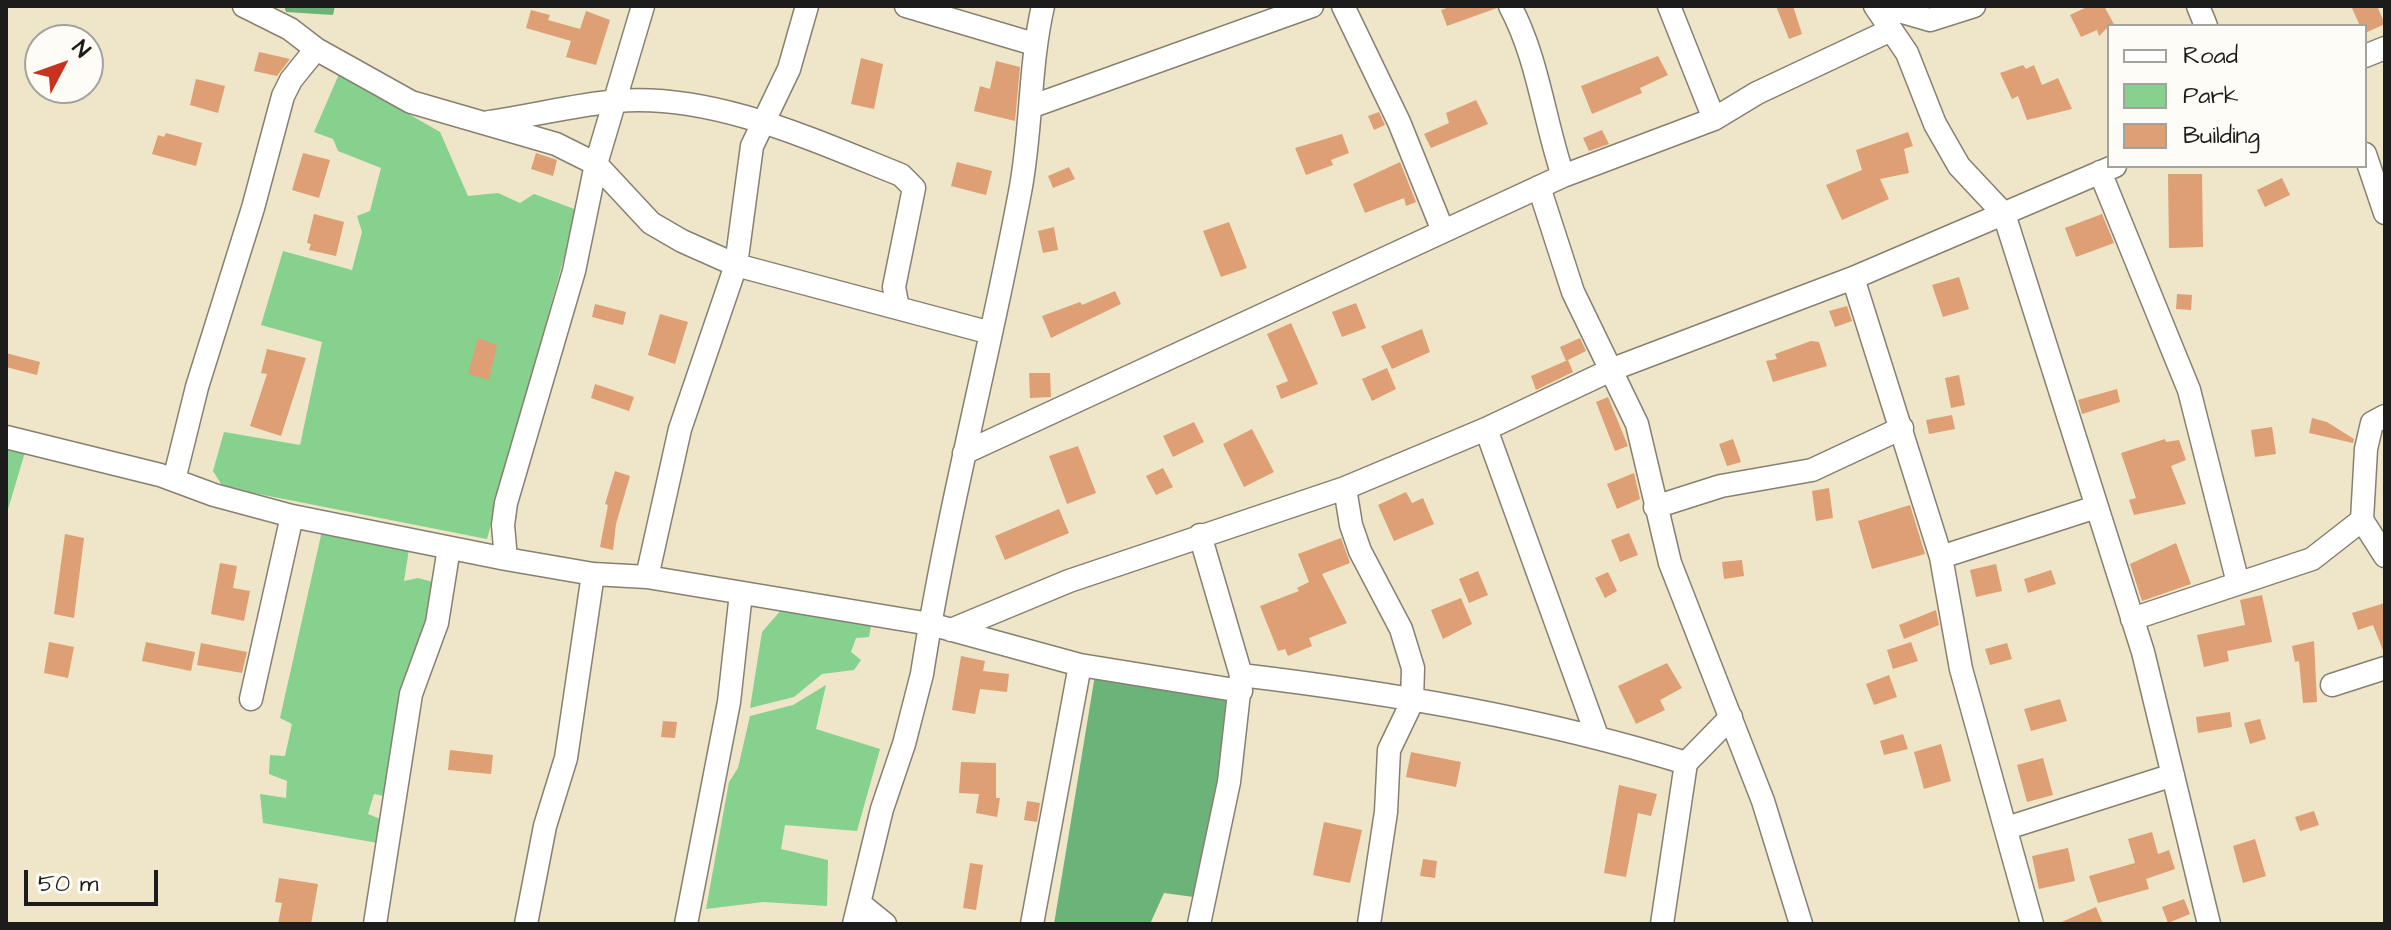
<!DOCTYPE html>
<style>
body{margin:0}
#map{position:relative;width:2391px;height:930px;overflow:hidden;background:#efe5c8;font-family:"Architects Daughter",sans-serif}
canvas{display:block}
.frame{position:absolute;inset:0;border:8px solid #1c1c1c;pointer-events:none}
.legend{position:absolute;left:2107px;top:24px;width:260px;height:144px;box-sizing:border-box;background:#fdfcf7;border:2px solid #a3a29f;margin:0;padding:10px 14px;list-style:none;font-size:24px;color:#1c1c1c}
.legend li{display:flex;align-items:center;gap:16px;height:40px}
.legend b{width:40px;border:2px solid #a3a29f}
.north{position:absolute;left:24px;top:24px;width:80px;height:80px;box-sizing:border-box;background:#fdfcf7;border:2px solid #a3a29f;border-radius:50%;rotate:49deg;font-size:22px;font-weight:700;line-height:32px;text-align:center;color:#1c1c1c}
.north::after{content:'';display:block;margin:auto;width:28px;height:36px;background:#c8321e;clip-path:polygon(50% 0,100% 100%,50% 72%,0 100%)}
.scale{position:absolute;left:24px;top:870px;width:134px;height:36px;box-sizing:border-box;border:4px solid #1c1c1c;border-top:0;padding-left:10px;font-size:24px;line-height:28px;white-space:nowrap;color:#1c1c1c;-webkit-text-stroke:6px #fdfcf7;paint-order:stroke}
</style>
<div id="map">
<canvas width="2391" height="930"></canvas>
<div class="frame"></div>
<ul class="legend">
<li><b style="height:10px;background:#fff"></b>Road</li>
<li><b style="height:22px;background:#86d18e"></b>Park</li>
<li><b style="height:22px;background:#de9f74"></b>Building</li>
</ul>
<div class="north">N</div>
<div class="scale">50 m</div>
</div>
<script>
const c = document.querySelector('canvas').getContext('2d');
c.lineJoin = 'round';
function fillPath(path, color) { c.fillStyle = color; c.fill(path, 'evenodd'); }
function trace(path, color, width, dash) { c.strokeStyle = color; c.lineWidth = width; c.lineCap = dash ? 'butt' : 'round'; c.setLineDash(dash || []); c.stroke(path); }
const green = new Path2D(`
 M339,74L440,132L468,196L498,193L520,203L534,194L577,210L487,539L223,487L213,471L224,432L300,445L322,342L261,325L283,251L352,270L362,232L357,216L370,211L381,168L338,151L333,139L314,132Z
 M6,445L26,449L6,516Z
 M322,531L409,549L404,581L418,578L441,584L389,797L374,794L368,814L383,820L378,843L263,823L260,794L286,798L287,781L269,774L270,755L285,756L292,724L280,718Z
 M782,609L871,626L869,637L856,638L851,652L861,660L854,670L822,674L794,697L750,708L762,632Z
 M826,685L816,729L880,749L857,831L785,825L781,849L828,860L827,906L763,902L706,909L729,782L738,768L750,716L793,705Z`);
const forest = new Path2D(`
 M284,6H335L333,15L286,12Z
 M1095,675L1237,692L1201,898L1164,893L1150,924H1054Z`);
const building = new Path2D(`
 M1452,6H1496L1497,8L1447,26L1441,10Z
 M1776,6H1793L1802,34L1789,39Z
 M2089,6H2104L2115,26H2109L2099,36L2097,30L2081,37L2070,15Z
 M2351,6H2377L2385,24L2365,33V26H2360Z
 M531,10L550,15L548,20L580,29L586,11L610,20L596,65L566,57L571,41L526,28Z
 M259,52L290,59L277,76L254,71Z
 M1658,56L1668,75L1640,88L1642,93L1592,114L1581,86Z
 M861,58L883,64L874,109L851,104Z
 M996,61L1020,67L1015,121L974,111L980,86L990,89Z
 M2023,65L2026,69L2034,65L2042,85L2058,78L2072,109L2027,120L2018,96L2012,99L2000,73Z
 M196,79L225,86L218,113L190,105Z
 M1476,100L1488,124L1431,148L1424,134L1449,123L1446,113Z
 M1379,112L1385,125L1374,130L1368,116Z
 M1602,130L1609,144L1589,151L1583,138Z
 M1908,132L1913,146L1904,149L1909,173L1880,179L1889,199L1842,220L1826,185L1862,170L1856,150Z
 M166,133L202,143L196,166L152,154L158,135L164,137Z
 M1342,134L1349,153L1331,160L1333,165L1306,175L1295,148Z
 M303,153L330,160L319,198L292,190Z
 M536,153L557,160L553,176L531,169Z
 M957,162L992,171L986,195L951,186Z
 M1400,162L1416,202L1406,206L1404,198L1365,213L1353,184Z
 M1069,167L1075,179L1053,188L1048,176Z
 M2168,174H2202L2203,247L2169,248Z
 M2282,178L2290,195L2265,207L2257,190Z
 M314,214L344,222L336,256L309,250L311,244L307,243Z
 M2102,214L2114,243L2076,257L2065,228Z
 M1229,222L1247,268L1221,277L1203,231Z
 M1054,227L1058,250L1043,253L1038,231Z
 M1959,277L1969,309L1943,317L1932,285Z
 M1115,291L1121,304L1051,338L1042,316L1080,302L1082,305Z
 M2177,294L2192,295L2191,310L2176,309Z
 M1356,303L1366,328L1342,337L1332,312Z
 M595,304L626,312L623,325L592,317Z
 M1847,306L1852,321L1835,327L1829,311Z
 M660,314L688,322L675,364L648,355Z
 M1291,323L1318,384L1281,399L1276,386L1288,381L1267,334Z
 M1422,329L1430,352L1392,369L1381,346Z
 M478,338L497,345L489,380L468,374Z
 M1580,338L1586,351L1566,361L1560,347Z
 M1811,341L1819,342L1827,366L1773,382L1766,361L1777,359L1775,354Z
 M267,349L306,358L281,436L250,426L267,374L261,373Z
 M6,353L40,362L37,375L6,367Z
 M1568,360L1573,372L1536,390L1531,376Z
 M1387,368L1396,389L1372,401L1362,379Z
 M1029,373H1050L1051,397L1030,398Z
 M1959,375L1965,405L1951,408L1945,378Z
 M595,384L634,397L629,411L591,398Z
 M2117,389L2120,402L2082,414L2078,400Z
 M1608,397L1628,446L1615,451L1596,402Z
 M1952,415L1955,429L1929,434L1926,420Z
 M2312,418L2327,422L2354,439L2353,443L2309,433Z
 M1194,422L1204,442L1173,457L1163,436Z
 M2272,427L2276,454L2255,457L2251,430Z
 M1252,429L1274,472L1244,487L1223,444Z
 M1733,439L1741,462L1727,466L1719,444Z
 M2165,439L2166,442L2179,440L2186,460L2171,466L2186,504L2134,515L2129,500L2136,498L2121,453Z
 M1078,446L1096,493L1067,504L1049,456Z
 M1163,468L1173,487L1156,495L1146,476Z
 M615,471L630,476L616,524L613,550L600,547L608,505L605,504Z
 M1634,473L1640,499L1617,509L1607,484Z
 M1829,488L1833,518L1816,521L1812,491Z
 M1406,492L1412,503L1423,498L1434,524L1394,541L1378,505Z
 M1910,505L1925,554L1872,569L1858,521Z
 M1059,509L1069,533L1005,560L995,536Z
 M1629,533L1638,555L1620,562L1611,540Z
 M65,534L84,538L74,618L54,614Z
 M1341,538L1350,563L1322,574L1347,623L1309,638L1312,646L1288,656L1285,649L1278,651L1260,606L1299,591L1297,588L1309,582L1298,554Z
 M2176,543L2191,584L2142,601L2130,564Z
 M1742,560L1744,576L1724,579L1722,562Z
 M220,563L237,566L233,588L250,591L244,621L211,614Z
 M1996,564L2002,591L1976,597L1970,570Z
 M2051,570L2056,584L2028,593L2024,579Z
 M1478,571L1488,595L1469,603L1459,579Z
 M1608,572L1617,591L1605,598L1595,578Z
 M2262,595L2272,642L2227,651L2229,661L2204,667L2197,635L2245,625L2240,600Z
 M1461,598L1472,624L1443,639L1431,610Z
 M2385,603V652L2384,653L2373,625L2358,630L2352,613Z
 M1936,610L1939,625L1904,639L1899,625Z
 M2314,641L2317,702L2303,703L2299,661L2295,662L2292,646Z
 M49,642L74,647L68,678L44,673Z
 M146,642L195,652L191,671L142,661Z
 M1911,642L1918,661L1893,669L1887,650Z
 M201,643L247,652L242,673L197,665Z
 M2007,643L2012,659L1990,665L1985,649Z
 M961,656L985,661L983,671L1009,674L1007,692L980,689L975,714L952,710Z
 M1667,663L1682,688L1660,700L1665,710L1636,724L1618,686Z
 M1889,675L1897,697L1874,705L1866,684Z
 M2060,699L2067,721L2031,731L2024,709Z
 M2230,712L2232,727L2198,733L2196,717Z
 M2260,719L2266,739L2250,744L2244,723Z
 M663,721L677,722L675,738L661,737Z
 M1903,734L1908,749L1884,755L1880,741Z
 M1941,744L1951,781L1924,789L1914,752Z
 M450,750L493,755L491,774L448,770Z
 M1411,752L1461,762L1456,787L1406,777Z
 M2043,758L2053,795L2027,802L2017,765Z
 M961,762L996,763V798H1000L997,817L976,813L979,794L959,793Z
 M1619,785L1657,794L1651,816L1638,813L1626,877L1604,873Z
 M1027,801L1040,803L1037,822L1024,820Z
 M2314,811L2319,825L2300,831L2295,817Z
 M1324,822L1362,830L1350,883L1313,875Z
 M2152,832L2158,854L2169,850L2175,869L2146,879L2149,889L2098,903L2089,876L2135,863L2128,839Z
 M2255,839L2266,876L2243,883L2233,846Z
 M2068,848L2075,881L2039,889L2032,856Z
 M1423,859L1437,861L1435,878L1420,876Z
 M970,863L983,865L976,910L963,908Z
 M279,878L318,884L311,924H278L282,903L275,902Z
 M2184,899L2190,914L2168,923L2162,907Z
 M2096,907L2103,924H2057Z`);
const minor = new Path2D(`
 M244,6L290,29L316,49L411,102L556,144L596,164L651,223L682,241L736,265L991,333
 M906,6L1034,44
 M1343,6L1399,122L1443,231
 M1510,6C1538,58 1544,120 1563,176
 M1669,6L1714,119
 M1875,6L1907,53L1935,124L1959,166L2004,214L2143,652L2209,924
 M1882,6L1930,20L1974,6
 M2198,6L2206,26
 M2365,56L2385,48
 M1033,106L1312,6
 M489,122C531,116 574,105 617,101C713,93 813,140 901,175L914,188L894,287L898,308
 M2365,154L2385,213
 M2100,172L2189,390L2238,583
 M1539,187L1573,292L1637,424L1670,563L1763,801L1801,924
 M1853,278L1941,557L1961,669L2032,924
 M1486,429L1597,736
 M6,437L160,475L214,495L292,516L506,559L593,574L647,577L930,624L1080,665L1241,691
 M964,453L1563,176L1714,119L1757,93L1891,30
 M174,480L197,387L253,208L283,96L291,80L316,49
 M1345,488L1351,525L1360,551L1401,629L1413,668L1412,702L1389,750L1386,812L1369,924
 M1655,507L1721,486L1812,470L1902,428
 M2362,520L2366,449L2372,423L2385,416
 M1941,557L2096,507
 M506,559L503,525L506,503L574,271L596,164L643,6
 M647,577L680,429L736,265L752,146L789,69L807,6
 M2132,619L2312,559L2362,520L2385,556
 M951,630L1069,581L1345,488L1486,429L1613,369L1853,278L2115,166
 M1241,675C1391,693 1541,718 1686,763L1731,717
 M2332,685L2385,668
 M251,699L292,516
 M2007,828L2173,775
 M859,903L885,924
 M375,924L411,694L437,623L449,548
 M526,924L545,826L566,758L593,574
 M686,924L729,702L741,593
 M854,924L882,809L904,744L922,674C947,512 990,353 1020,192C1032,130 1029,67 1043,6
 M1032,924L1080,665
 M1199,924L1229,782L1241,675L1200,535
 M1662,924L1686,763`);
fillPath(green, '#86d18e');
fillPath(forest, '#6cb379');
fillPath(building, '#de9f74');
trace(minor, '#868072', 25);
trace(minor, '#fff', 22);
</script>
